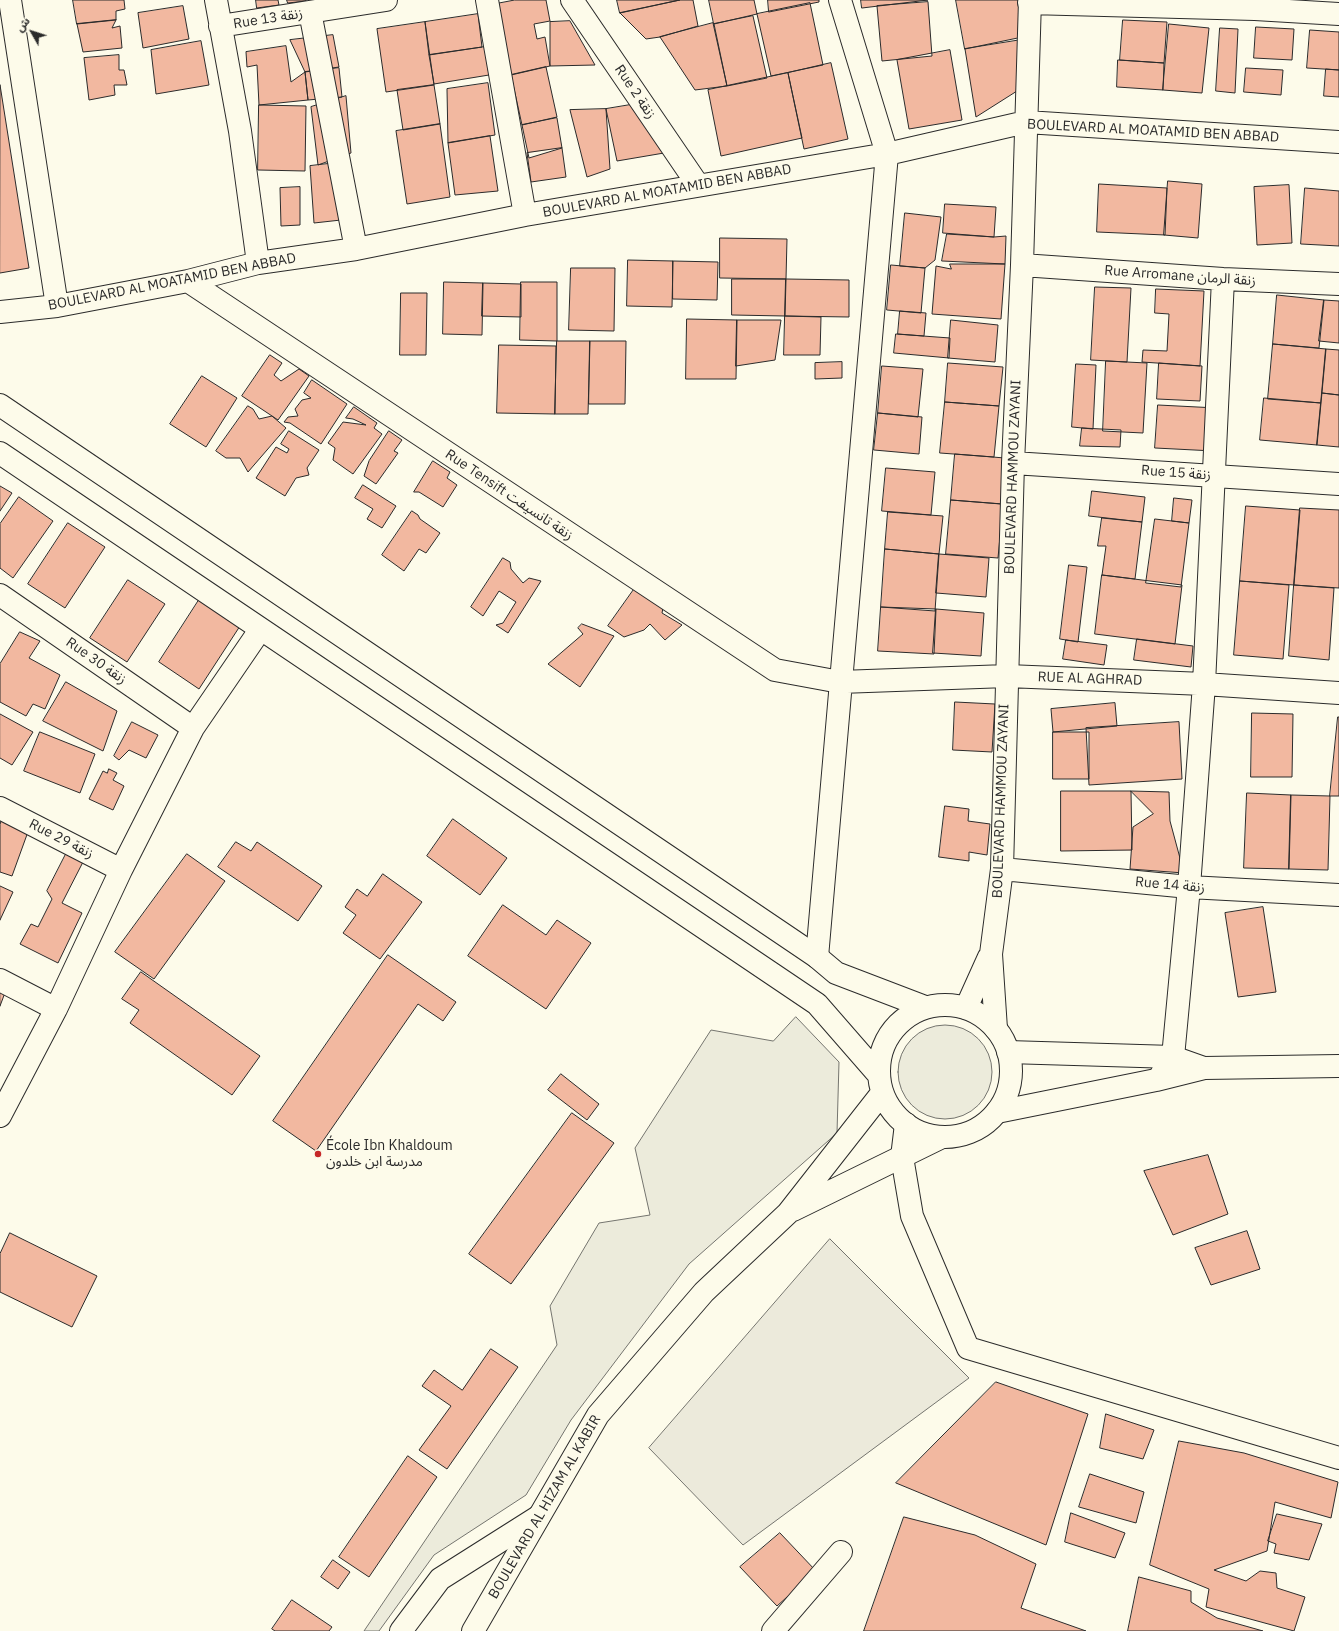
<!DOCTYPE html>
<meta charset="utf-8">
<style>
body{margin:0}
#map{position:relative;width:1339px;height:1631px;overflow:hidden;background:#fdfbea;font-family:"IBM Plex Sans","Noto Sans Arabic",sans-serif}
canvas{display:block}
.north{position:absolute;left:12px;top:12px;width:40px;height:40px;-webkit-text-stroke:3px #fdfbea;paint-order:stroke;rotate:309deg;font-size:11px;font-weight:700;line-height:16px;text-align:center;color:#2b2b2b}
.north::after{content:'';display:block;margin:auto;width:14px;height:18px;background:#2b2b2b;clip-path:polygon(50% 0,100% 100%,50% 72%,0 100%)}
</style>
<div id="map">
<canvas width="1339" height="1631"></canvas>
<div class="north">ش</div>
</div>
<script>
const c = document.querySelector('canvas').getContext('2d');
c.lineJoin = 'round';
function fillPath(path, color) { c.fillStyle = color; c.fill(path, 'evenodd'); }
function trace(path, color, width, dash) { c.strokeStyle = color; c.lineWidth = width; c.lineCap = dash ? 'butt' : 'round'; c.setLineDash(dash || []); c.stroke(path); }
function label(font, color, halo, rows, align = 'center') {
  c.font = font + ' "IBM Plex Sans","Noto Sans Arabic",sans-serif'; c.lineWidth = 3; c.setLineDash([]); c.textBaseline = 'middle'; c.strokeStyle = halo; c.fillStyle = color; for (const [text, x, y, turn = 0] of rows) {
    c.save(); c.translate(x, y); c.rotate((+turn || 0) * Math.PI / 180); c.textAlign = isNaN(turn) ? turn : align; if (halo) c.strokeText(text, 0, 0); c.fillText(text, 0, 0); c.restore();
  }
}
const green = new Path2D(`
 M796,1017L839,1062L837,1133L689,1264L571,1420L526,1495L434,1555L379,1631H364L557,1345L550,1306L599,1223L650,1215L635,1148L711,1030L773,1041Z
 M898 1072a47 47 0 1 1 94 0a47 47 0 1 1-94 0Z`);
const parking = new Path2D(`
 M830,1239L969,1378L743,1545L649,1448Z`);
const building = new Path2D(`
 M73,0H124L125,9L116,11V20L77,24Z
 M256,0H278L279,5L257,8Z
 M287,0H306V1L288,3Z
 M515,0H546L550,21L534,24L537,39L545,37L550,66L511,75L496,4Z
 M617,0H680L620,13Z
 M680,0H693L698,26L660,37L646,39L620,13Z
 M709,0H754L757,14L714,24Z
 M768,0H819V2L769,12Z
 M861,0H928L862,8Z
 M956,0H1025L1032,35L965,49Z
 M928,2L932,56L882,61L877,6Z
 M810,3L823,65L771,76L757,14Z
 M183,6L189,39L143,48L138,13Z
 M478,14L482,47L429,55L425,22Z
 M753,16L767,78L727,86L714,24Z
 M116,20L112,28L120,26L122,48L83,52L77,24Z
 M1123,20L1167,22L1164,63L1120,60Z
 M570,21L595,65L550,66V22Z
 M425,22L434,85L386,92L377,29Z
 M713,23L727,86L695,90L660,37Z
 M1169,24L1209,28L1202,93L1163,90Z
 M1256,27L1294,29L1292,60L1254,58Z
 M1220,28L1238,29L1235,93L1216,91Z
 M1310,30L1339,32V70L1307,68Z
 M333,35L339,67L305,72L290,40Z
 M1021,40L1017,91L976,117L965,49Z
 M201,41L209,85L156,94L151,50Z
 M286,46L291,82L305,72L308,100L259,105L257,65L247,67L246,52Z
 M485,47L489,75L434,84L429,55Z
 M950,50L962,120L909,129L897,60Z
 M119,55V70H124L127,85H114L115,95L89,100L84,58Z
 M1118,60L1164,63L1163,90L1117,87Z
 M831,63L848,139L804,149L788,73Z
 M546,67L557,117L522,125L511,75Z
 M339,68L342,97L308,100L305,72Z
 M1246,68L1283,70L1281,95L1244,92Z
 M1326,69L1339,70V97L1324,96Z
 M788,73L802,138L721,156L708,90Z
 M488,83L495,135L448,143L447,89Z
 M0,85L29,268L0,273Z
 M434,85L440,124L403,130L397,90Z
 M346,96L351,153L318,165L311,107Z
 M636,104L664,153L617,161L606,109Z
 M259,105L306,106L305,171L258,170Z
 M606,109L610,169L587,177L570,110Z
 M557,118L562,148L529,158L522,125Z
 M440,124L450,197L407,204L396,131Z
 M490,136L498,191L455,195L448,143Z
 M562,148L566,177L531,182L527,153Z
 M345,162L350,219L314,223L310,166Z
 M1168,181L1202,184L1198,238L1164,235Z
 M1099,184L1167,188L1165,235L1097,232Z
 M1289,185L1292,243L1257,245L1254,187Z
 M300,187V225L281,226L280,188Z
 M1305,188L1339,191V246L1301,244Z
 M945,204L996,207L994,237L943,233Z
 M905,213L941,217L935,260L925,268L900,266Z
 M947,234L994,237L1006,236L1005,264L942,261Z
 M720,238L787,239L786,279L720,278Z
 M628,260L673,261L672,307L627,306Z
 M673,261L718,262L717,300L673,299Z
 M950,264H1005L1001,319L932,314L936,266L951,269Z
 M891,265L925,268L921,313L887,310Z
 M571,268H615L614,331L569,330Z
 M732,279H786L785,316L732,315Z
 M786,279L849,280V317L785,316Z
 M444,282L483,283L482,335L443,334Z
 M521,282H557V341L520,340Z
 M483,283L521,284V317L482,316Z
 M1095,287L1131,288L1127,362L1091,360Z
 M1156,289L1204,291L1200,366L1142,362L1143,350L1167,351L1169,314L1155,313Z
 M401,293H427L426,355H400Z
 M1277,295L1324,300L1319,348L1273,344Z
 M1324,300L1339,301V343L1319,341Z
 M900,311L926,313L924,336L898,334Z
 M785,316L821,317L820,355H784Z
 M687,319L737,320L736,379H686Z
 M737,320H781L775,360L736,366Z
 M951,320L998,325L995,362L948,358Z
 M896,334L950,338L949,358L894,353Z
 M557,341H590L588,414H555Z
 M590,341H626L625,404H589Z
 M1273,344L1326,349L1321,403L1268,399Z
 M499,345L556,346L555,414L497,413Z
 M1326,349L1339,350V395L1322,393Z
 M270,355L282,363L274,375L281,381L299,369L309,376L278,420L242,396Z
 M1106,361L1147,363L1143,433L1103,431Z
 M842,362V378L815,379V363Z
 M948,363L1003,367L999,406L945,402Z
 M1159,363L1202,366L1200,401L1157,399Z
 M1076,364L1096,365L1093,429L1072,427Z
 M882,366L923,369L918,417L878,413Z
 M202,376L237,398L206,447L170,424Z
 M312,380L347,404L321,444L290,423L284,422L288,417L298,416L295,409L302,400L311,398L304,393Z
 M1322,393L1339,395V447L1317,445Z
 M1264,398L1321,403L1317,445L1260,440Z
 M945,402L999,406L994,457L940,453Z
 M1158,405L1217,408L1214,451L1155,448Z
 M248,406L253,409L259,419L272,416L286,428L248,472L240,458H226L216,451Z
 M354,407L377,423L374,428L382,434L353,474L333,460L335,448L328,443L343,422L366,425L353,419L346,418Z
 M878,413L922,417L919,454L874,450Z
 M1082,428L1121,430L1120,447L1080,446Z
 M289,431L319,450L307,468L309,475L296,478L285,496L256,478L276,447L287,453L289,449L281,444Z
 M389,431L402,440L394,451L398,453L376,484L364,476L369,461Z
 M955,454L1005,458L1001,504L951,500Z
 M433,461L450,472L447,478L457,485L443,507L419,492H414Z
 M886,468L935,472L931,515L882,511Z
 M363,485L396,506L382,528L367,519L373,509L355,498Z
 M0,486L12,493L0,511Z
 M1092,491L1145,497L1142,522L1089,516Z
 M19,497L53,521L13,578L0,568V524Z
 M1174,498L1192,500L1189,523L1172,521Z
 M951,500L1003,504L998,558L946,554Z
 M1246,506L1300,510L1294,585L1240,581Z
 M1300,508L1339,510V588L1294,585Z
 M412,511L418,515L420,519L440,533L426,553L419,549L404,571L382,555Z
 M888,512L943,516L939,554L885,549Z
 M1102,518L1142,522L1135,579L1102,575L1106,546H1098Z
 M1155,519L1189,523L1181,587L1146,583Z
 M68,523L105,547L65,608L28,584Z
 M885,549L939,554L935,611L881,607Z
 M939,554L989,558L986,597L936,593Z
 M503,558L510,562L511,569L523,583L529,578L541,581L508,633L496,625L503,623L516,602L499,591L483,616L471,607Z
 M1069,565L1087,567L1078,642L1060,639Z
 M1102,575L1182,585L1175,644L1095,634Z
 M128,580L165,604L127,662L90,638Z
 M1240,581L1289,585L1283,659L1234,655Z
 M1294,585L1334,588L1329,660L1289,656Z
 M635,588L663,608L662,613L682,625L665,640L650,624L644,630L624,637L608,626Z
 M199,600L240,626L199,689L159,662Z
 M881,607L936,609L934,654L878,651Z
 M936,609L984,613L981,656L933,653Z
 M582,624L614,636L580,687L548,664L583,634L578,628Z
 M20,632L40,641L29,658L60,675L45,709L33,704L26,716L0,702V664Z
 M1137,639L1193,646L1191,667L1134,660Z
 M1066,640L1107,645L1104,665L1063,659Z
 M66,682L117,711L103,751L43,721Z
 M955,702L995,704L992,752L953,750Z
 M1115,703L1117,726L1053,732L1051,709Z
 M1252,713L1293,714L1292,777H1251Z
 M0,714L33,732L12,765L0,758Z
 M1338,717H1339V796H1330Z
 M132,722L158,735L146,758L129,750L119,760L114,756Z
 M1179,722L1182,779L1089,785L1086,728Z
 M40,732L95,754L80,793L24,771Z
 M1053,732H1089V779H1053Z
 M109,769L117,773L113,780L124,786L113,810L89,799L103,771L107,773Z
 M1061,791H1131L1132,850L1061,851Z
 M1131,791L1169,792L1170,821L1184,873L1130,869L1133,827L1153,814Z
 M1247,793L1291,795L1289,869L1244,868Z
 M1291,795L1330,796L1328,870L1289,869Z
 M945,806L969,809L968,821L990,824L987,855L969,852V861L939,857Z
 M2,819L29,829L12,876L0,872V825Z
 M453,819L507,858L480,895L427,856Z
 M236,842L251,851L257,842L322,886L298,921L218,867Z
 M66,854L83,862L62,903L82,913L58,963L20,944L31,924L38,927L52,899L47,891Z
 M187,854L225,881L154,979L115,952Z
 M383,874L422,902L380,959L343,933L356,915L345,907L357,889L367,896Z
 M0,886L13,892L0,920Z
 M503,905L546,935L557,920L591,943L546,1009L468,956Z
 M1263,907L1276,992L1238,997L1225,913Z
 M388,955L456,1002L443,1021L418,1004L316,1151L273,1121Z
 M141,972L260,1056L232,1095L130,1023L139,1010L122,999Z
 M0,988L6,990L0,1006Z
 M561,1074L599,1104L587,1120L548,1090Z
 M572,1113L614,1143L511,1284L469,1254Z
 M1208,1155L1228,1214L1173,1235L1144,1171Z
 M1247,1231L1260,1269L1211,1285L1195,1248Z
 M10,1233L97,1276L72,1327L0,1292V1254Z
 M491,1349L518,1367L447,1469L419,1450L451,1406L422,1386L434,1370L462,1390Z
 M996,1382L1088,1414L1046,1545L896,1483Z
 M1106,1414L1154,1430L1143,1459L1100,1448Z
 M1179,1441L1244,1453L1338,1482L1331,1518L1275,1502L1267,1551L1214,1570L1246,1581L1260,1571L1276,1573L1277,1588L1305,1597L1294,1631L1206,1607L1209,1589L1150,1565Z
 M408,1456L437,1477L369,1577L339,1557Z
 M1090,1474L1144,1492L1136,1523L1079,1507Z
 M1071,1513L1125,1533L1115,1558L1065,1542Z
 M1277,1514L1322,1524L1309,1560L1274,1553L1276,1544L1268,1541Z
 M904,1517L975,1535L1036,1564L1021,1608L1086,1631H864Z
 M780,1533L816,1571L777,1606L740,1567Z
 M333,1560L350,1572L338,1589L321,1577Z
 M1139,1577L1191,1591V1602L1217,1618L1263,1631H1128Z
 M292,1600L332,1627L329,1631H275L272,1629Z`);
const minor = new Path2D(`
 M10,0L57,306
 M216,0L240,131L258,263
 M487,0L525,215
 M572,0L698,185
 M1029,3L1255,9L1339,14
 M310,12L356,249
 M220,26L386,0
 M1022,265L1223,279L1339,284
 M188,281L775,670L840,682L1007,676L1204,684L1339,693
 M0,312L57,306L188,281L258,263L356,249L525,215L887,154L1026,122L1339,142
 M1013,463L1339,484
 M0,595L193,728
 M0,808L121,870
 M1002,869L1189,887L1339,895
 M817,957L887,154L840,0
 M0,980L56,1009
 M966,1008L989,957
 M996,1029L991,954L1002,869L1013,463L1022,265L1030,0
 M1162,1073L1173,1057L1189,887L1204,684L1223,279
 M0,1116L56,1009L121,870L193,728L260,630
 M906,1124L902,1157L912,1216L968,1348L1339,1458
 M401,1631L440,1579L538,1517
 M773,1631L841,1552`);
const tertiary = new Path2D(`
 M1008,1052L1173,1057L1204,1068
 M997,1112L1156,1080L1204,1068L1339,1066`);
const secondary = new Path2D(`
 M0,405L817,957L836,973L925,1007
 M0,453L817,1004L878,1074
 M879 1071a66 66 0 1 1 132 0a66 66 0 1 1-132 0Z
 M793,1210L942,1137
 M473,1631L598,1415L704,1292L788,1213L882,1093`);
const markers = [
 [318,1154,4,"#c62828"]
];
const streetNames = [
 ["Rue 13 زنقة",268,19,-9],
 ["Rue 2 زنقة",635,92,56],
 ["BOULEVARD AL MOATAMID BEN ABBAD",1153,131,3],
 ["BOULEVARD AL MOATAMID BEN ABBAD",667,191,-10],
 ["Rue Arromane زنقة الرمان",1180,276,4],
 ["BOULEVARD AL MOATAMID BEN ABBAD",172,282,-11],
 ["Rue 15 زنقة",1176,473,4],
 ["BOULEVARD HAMMOU ZAYANI",1013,477,-88],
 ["Rue Tensift زنقة تانسيفت",509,495,34],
 ["Rue 30 زنقة",96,661,35],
 ["RUE AL AGHRAD",1090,679,2],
 ["BOULEVARD HAMMOU ZAYANI",1001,801,-88],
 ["Rue 29 زنقة",61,839,27],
 ["Rue 14 زنقة",1170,885,5],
 ["BOULEVARD AL HIZAM AL KABIR",545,1507,-60]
];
const poiNames = [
 ["École Ibn Khaldoum",326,1146],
 ["مدرسة ابن خلدون",326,1162]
];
fillPath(green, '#ecebdb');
trace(green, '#74746e', 1);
fillPath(parking, '#eceadb');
trace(parking, '#74746e', 1);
fillPath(building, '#f2b8a0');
trace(building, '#2b2b2b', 1);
trace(minor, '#2b2b2b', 24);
trace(tertiary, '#2b2b2b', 24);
trace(secondary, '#2b2b2b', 24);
trace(minor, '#fdfbea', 22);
trace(tertiary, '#fdfbea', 22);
trace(secondary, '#fdfbea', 22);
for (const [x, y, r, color] of markers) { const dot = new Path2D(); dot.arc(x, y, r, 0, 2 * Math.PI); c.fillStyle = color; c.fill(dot); trace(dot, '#fdfbea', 1.5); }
label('14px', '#2b2b2b', '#fdfbea', streetNames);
label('14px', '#2b2b2b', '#fdfbea', poiNames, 'left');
</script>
